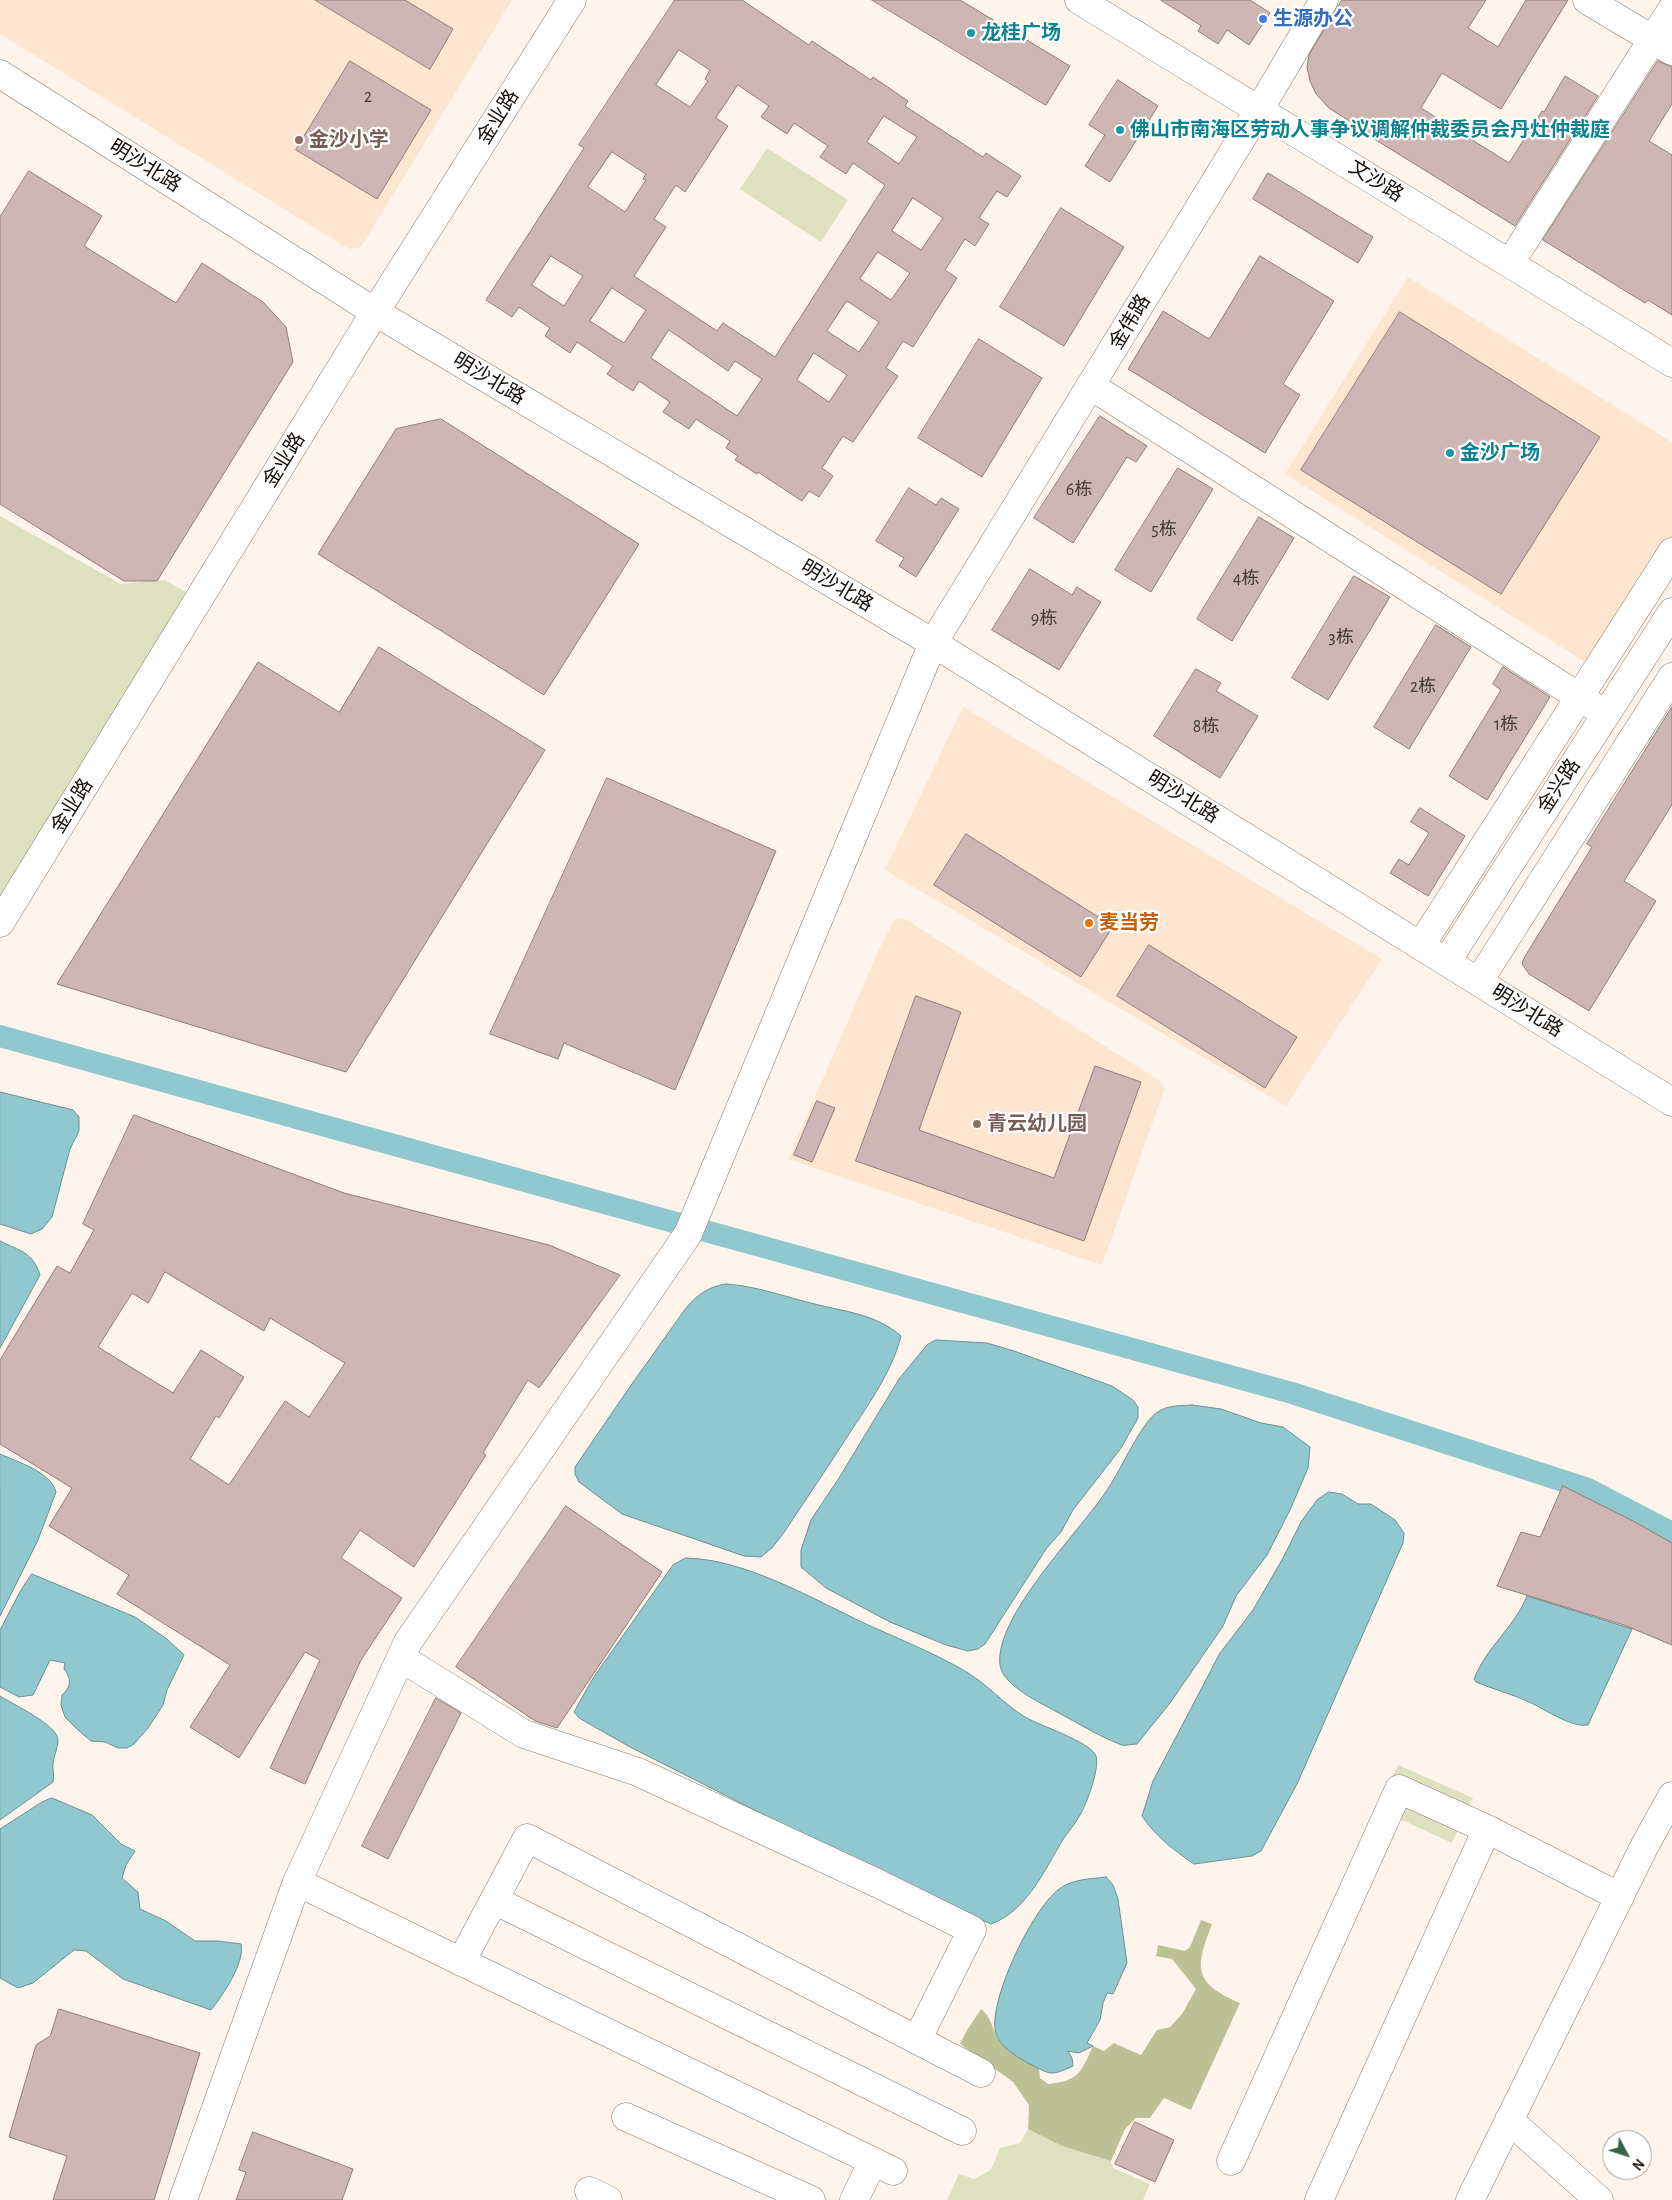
<!DOCTYPE html>
<meta charset="utf-8">
<style>
body{margin:0}
#map{position:relative;width:1672px;height:2200px;overflow:hidden;background:#fef4eb;font-family:"Alegreya Sans",sans-serif}
canvas{display:block}
.north{position:absolute;left:1602px;top:2130px;width:50px;height:50px;box-sizing:border-box;background:#fff;border:1px solid #a19f9d;border-radius:50%;rotate:130deg;font-size:14px;font-weight:700;line-height:20px;text-align:center;color:#150f0a}
.north::after{content:'';display:block;margin:auto;width:18px;height:22px;background:#316449;clip-path:polygon(50% 0,100% 100%,50% 72%,0 100%)}
</style>
<div id="map">
<canvas width="1672" height="2200"></canvas>
<div class="north">N</div>
</div>
<script>
const c = document.querySelector('canvas').getContext('2d');
c.lineJoin = 'round';
function fillPath(path, color) { c.fillStyle = color; c.fill(path, 'evenodd'); }
function trace(path, color, width, dash) { c.strokeStyle = color; c.lineWidth = width; c.lineCap = dash ? 'butt' : 'round'; c.setLineDash(dash || []); c.stroke(path); }
function label(font, color, halo, rows, align = 'center') {
  c.font = font + ' "Alegreya Sans","Noto Sans SC",sans-serif'; c.lineWidth = 4.5; c.setLineDash([]); c.textBaseline = 'middle'; c.strokeStyle = halo; c.fillStyle = color; for (const [text, x, y, turn = 0] of rows) {
    c.save(); c.translate(x, y); c.rotate((+turn || 0) * Math.PI / 180); c.textAlign = isNaN(turn) ? turn : align; if (halo) c.strokeText(text, 0, 0); c.fillText(text, 0, 0); c.restore();
  }
}
const built = new Path2D(`
 M0,0H512L361,247L349,249L0,34Z
 M1408,277L1672,442V545L1595,668L1285,474Z
 M963,707L1382,959L1286,1106L885,870Z
 M898,918L905,919L1160,1081L1164,1090L1102,1265L788,1159L882,943L893,922Z`);
const green = new Path2D(`
 M767,148L848,200L821,242L740,189Z
 M0,516L121,584L165,580L193,596L0,911Z
 M1398,1765L1473,1798L1452,1843L1378,1809Z
 M1028,2129L1062,2146L1111,2161L1113,2168L1150,2184L1143,2200H947L959,2174L974,2179L991,2170L1000,2148L1020,2143Z`);
const forest = new Path2D(`
 M1201,1920L1212,1924C1195,1968 1193,1983 1240,2003L1191,2110L1164,2098L1150,2118H1136L1125,2129L1111,2161L1062,2146L1028,2129L1029,2105L1013,2082L960,2044L967,2030L981,2009C993,2018 992,2033 1001,2043C1011,2054 1026,2061 1039,2068L1040,2078L1048,2084C1079,2081 1081,2072 1093,2046L1104,2051L1114,2043L1141,2055L1157,2030L1170,2027L1182,2014L1196,1989L1172,1959L1156,1956L1158,1945L1185,1951L1190,1947Z`);
const water = new Path2D(`
 M0,1092L73,1110L79,1117V1131L70,1149L52,1217L42,1229L31,1234L0,1224Z
 M0,1241C20,1251 33,1252 40,1275L0,1348Z
 M726,1284C758,1286 788,1298 819,1305C848,1312 877,1315 901,1336C892,1372 869,1403 849,1434C828,1467 806,1499 785,1531L772,1548L761,1557L744,1556L622,1514L579,1482L575,1474V1467L629,1388L686,1308C698,1294 708,1287 726,1284Z
 M936,1340L987,1343L1014,1351L1112,1386L1133,1400L1138,1407V1418L1121,1448L1073,1510L1061,1532L1046,1549L985,1644L978,1649L968,1651L946,1645L890,1622L826,1588L801,1567V1550L811,1520L839,1478L899,1379L927,1345Z
 M1192,1405L1221,1409L1261,1423L1283,1427L1310,1447L1308,1468L1290,1510L1267,1555L1236,1596L1223,1626L1170,1703L1137,1744C1132,1744 1126,1746 1122,1745C1100,1737 1078,1723 1057,1712C1041,1703 1003,1686 1000,1665C994,1617 1079,1532 1105,1493C1119,1474 1140,1425 1156,1413C1167,1405 1178,1406 1192,1405Z
 M0,1454C18,1462 51,1472 56,1492L38,1540L0,1616Z
 M1329,1492L1342,1494L1358,1504H1371L1395,1520L1404,1533L1403,1543L1297,1784L1261,1851L1252,1856L1194,1864C1175,1851 1155,1836 1142,1816L1153,1781L1220,1653L1253,1610L1283,1558L1301,1522L1317,1500Z
 M686,1558C745,1559 813,1599 866,1624C899,1639 934,1653 965,1671C987,1684 1004,1704 1025,1717C1041,1726 1087,1741 1095,1754C1102,1764 1086,1805 1080,1815C1074,1826 1065,1835 1059,1846C1042,1876 1024,1912 991,1924L907,1887L630,1747L579,1718L574,1712L593,1678L673,1565Z
 M32,1574L135,1617L167,1639L184,1655L167,1690L163,1705L148,1728L134,1744L127,1748H118L105,1742L91,1741L78,1730L65,1717L61,1705L62,1695C71,1687 72,1679 64,1669L65,1663L50,1660L33,1695L19,1697L0,1687V1630L21,1590Z
 M1527,1596L1632,1629L1588,1725C1571,1728 1543,1708 1527,1701C1511,1694 1493,1689 1476,1682L1474,1679C1486,1647 1515,1627 1527,1596Z
 M0,1696C12,1704 58,1725 58,1740C58,1747 54,1756 53,1763C52,1770 55,1775 53,1782L0,1820Z
 M52,1798L92,1815L121,1844L135,1851L126,1865L122,1878L138,1892L140,1909L166,1921L195,1941H218L241,1944C245,1963 223,1995 211,2010L123,1979L86,1951L74,1950L33,1983L18,1988L0,1978V1829L42,1802Z
 M1106,1877L1113,1885L1118,1899L1127,1963L1113,1994L1107,1993L1103,2003L1100,2020L1087,2043L1093,2046L1079,2053L1068,2051L1072,2058L1073,2066C1050,2077 1050,2074 1028,2063C1015,2056 996,2044 995,2028C991,1996 1034,1904 1062,1887C1075,1879 1090,1879 1106,1877Z`);
const canal = new Path2D(`
 M0,1036L1292,1393L1588,1489L1672,1533`);
const building = new Path2D(`
 M315,0H405L453,29L430,69Z
 M675,0H742L809,45L812,41L871,80L873,77L908,101L905,106L983,157L986,153L1021,176L1007,197L997,191L979,218L989,224L975,246L965,239L945,270L957,278L913,347L903,341L886,368L898,376L853,442L843,436L822,468L833,476L819,497L809,491L802,501L758,472L757,474L735,460L738,456L726,448L730,441L696,419L689,429L663,412L670,402L639,381L633,391L607,374L613,366L577,342L570,353L545,336L550,328L519,307L512,317L486,300L584,148L579,145ZM679,50L710,70L705,79L708,81L690,107L656,85ZM738,85L769,106L761,117L787,134L794,123L828,146L820,157L846,174L853,163L885,185L775,357L723,323L717,331L634,276L666,227L654,219L676,185L685,192L728,126L716,118ZM884,116L917,137L899,164L867,142ZM612,152L646,174L643,179L646,180L625,212L588,187ZM913,198L943,218L921,250L892,231ZM878,252L910,273L891,300L860,279ZM551,256L583,276L564,306L532,285ZM612,288L646,310L624,343L590,321ZM847,301L879,322L859,352L827,331ZM669,330L728,371L735,361L762,379L737,416L651,358ZM814,353L847,375L829,402L797,380Z
 M872,0H960L1070,66L1046,105Z
 M1161,0H1250L1270,13L1249,45L1227,30L1218,44L1198,31L1201,26Z
 M1342,0H1486L1468,28L1498,47L1526,0H1568L1501,109L1442,73L1421,108L1509,163L1542,111L1544,112L1565,76L1598,96L1515,226L1350,124L1351,122L1329,108L1316,94L1310,81L1307,67L1309,55Z
 M350,61L431,110L377,199L296,150Z
 M1658,61L1672,67V104L1649,141L1672,155V315L1648,300L1645,303L1543,240Z
 M1118,80L1158,106L1110,182L1085,166L1105,135L1089,125Z
 M29,171L102,216L84,246L176,303L202,263L263,302L286,327L293,362L157,581H124L0,504V217Z
 M1268,173L1373,237L1358,263L1253,199Z
 M1061,208L1124,247L1064,346L1000,307Z
 M1260,256L1334,301L1283,384L1300,395L1265,453L1128,369L1163,311L1209,339Z
 M1400,312L1600,437L1501,594L1301,470Z
 M979,339L1042,378L982,477L918,438Z
 M1100,416L1147,446L1136,462L1127,457L1073,543L1034,518Z
 M441,419L639,544L544,695L318,554L396,429Z
 M1178,468L1213,489L1151,592L1115,570Z
 M909,488L936,505L941,498L959,509L916,577L899,566L904,558L876,541Z
 M1259,517L1294,538L1232,641L1197,619Z
 M1030,569L1072,595L1077,587L1101,602L1059,670L992,630Z
 M1354,576L1390,597L1328,700L1292,678Z
 M1436,625L1471,647L1409,749L1374,727Z
 M379,647L545,750L346,1072L57,984L258,662L339,712Z
 M1503,667L1550,697L1487,800L1449,776L1501,690L1493,684Z
 M1196,669L1221,683L1216,691L1258,716L1220,778L1154,736Z
 M1672,707V805L1624,881L1656,901L1589,1011L1529,974L1522,964L1524,958L1592,847L1587,844Z
 M607,778L776,851L675,1090L564,1043L558,1059L490,1034Z
 M1420,808L1465,836L1428,896L1390,873L1399,859L1409,865L1429,833L1411,822Z
 M966,834L1113,926L1081,977L934,885Z
 M1149,945L1297,1037L1265,1088L1117,996Z
 M916,996L961,1012L919,1130L1054,1178L1095,1066L1141,1082L1084,1241L856,1161Z
 M817,1101L835,1108L812,1162L794,1155Z
 M134,1115L344,1193L549,1245L620,1275L539,1388L528,1380L483,1453L486,1455L414,1567L360,1530L341,1558L402,1598L361,1660L305,1784L270,1768L320,1660L305,1652L239,1758L190,1727L230,1665L117,1594L129,1575L49,1526L72,1488L0,1444V1360L57,1266L70,1273L94,1230L83,1224ZM165,1272L264,1331L270,1318L345,1363L309,1417L285,1401L229,1485L190,1459L216,1416L219,1418L244,1377L201,1350L173,1393L98,1347L132,1293L148,1303Z
 M1563,1486L1633,1521L1672,1543V1645L1624,1625L1497,1586L1521,1532L1540,1537Z
 M566,1506L662,1572L557,1728L535,1721L456,1667Z
 M436,1698L461,1713L388,1859L362,1846Z
 M59,2009L200,2053L154,2200H53L67,2156L9,2137L36,2045L50,2036Z
 M1135,2122L1174,2140L1155,2182L1115,2164Z
 M253,2132L353,2169L342,2200H236L246,2172L239,2170Z`);
const minor = new Path2D(`
 M1079,0L1672,363
 M1587,0L1672,51
 M0,74L375,312L933,643L1672,1102
 M1510,263L1672,9
 M1091,386L1606,714
 M0,923L375,312L572,0
 M1421,945L1672,552
 M1447,961L1672,612
 M1479,981L1672,677
 M401,1658L524,1734L638,1772L879,1884L972,1930L917,2040
 M297,1882L893,2171
 M494,1900L962,2131
 M461,1962L527,1838L981,2073
 M626,2117L811,2200
 M1509,2120L1599,2200
 M1231,2161L1399,1789L1487,1829L1620,1897
 M589,2191L608,2200
 M183,2200L297,1882L408,1642L688,1234L933,643L1259,110L1324,0
 M854,2200L873,2161
 M1319,2200L1487,1829
 M1470,2200L1644,1847L1672,1796`);
const markers = [
 [1263,19,5,"#3f7fe0"],
 [971,33,5,"#0f9aa8"],
 [1120,130,5,"#0f9aa8"],
 [299,140,5,"#8d6e63"],
 [1450,453,5,"#0f9aa8"],
 [1089,923,5,"#e8710a"],
 [977,1124,5,"#8d6e63"]
];
const numberNames = [
 ["2",368,97],
 ["6栋",1079,490],
 ["5栋",1164,530],
 ["4栋",1246,579],
 ["9栋",1044,619],
 ["3栋",1341,638],
 ["2栋",1423,687],
 ["1栋",1506,725],
 ["8栋",1206,727]
];
const shopNames = [
 ["生源办公",1273,19]
];
const cultureNames = [
 ["龙桂广场",981,33],
 ["佛山市南海区劳动人事争议调解仲裁委员会丹灶仲裁庭",1130,130],
 ["金沙广场",1460,453]
];
const streetNames = [
 ["金业路",498,117,-58],
 ["明沙北路",145,166,32],
 ["文沙路",1376,181,32],
 ["金伟路",1130,322,-59],
 ["明沙北路",489,379,31],
 ["金业路",284,460,-58],
 ["明沙北路",837,586,31],
 ["金兴路",1559,786,-57],
 ["明沙北路",1183,797,32],
 ["金业路",72,806,-58],
 ["明沙北路",1527,1011,32]
];
const educationNames = [
 ["金沙小学",309,140],
 ["青云幼儿园",987,1124]
];
const foodNames = [
 ["麦当劳",1099,923]
];
fillPath(built, '#fce5d1');
fillPath(green, '#dde1c0');
fillPath(forest, '#bdc296');
fillPath(water, '#8fc8ce');
trace(water, '#6a9093', 1);
trace(canal, '#8fc8ce', 22);
fillPath(building, '#cdb6b3');
trace(building, '#917c79', 1);
trace(minor, '#8a7b6e', 29);
trace(minor, '#fff', 28);
for (const [x, y, r, color] of markers) { const dot = new Path2D(); dot.arc(x, y, r, 0, 2 * Math.PI); c.fillStyle = color; c.fill(dot); trace(dot, '#fff', 2); }
label('18px', '#433934', null, numberNames);
label('bold 20px', '#366cbe', '#fff', shopNames, 'left');
label('bold 20px', '#0d838f', '#fff', cultureNames, 'left');
label('20px', '#150f0a', '#fff', streetNames);
label('bold 20px', '#785e54', '#fff', educationNames, 'left');
label('bold 20px', '#c56008', '#fff', foodNames, 'left');
</script>
